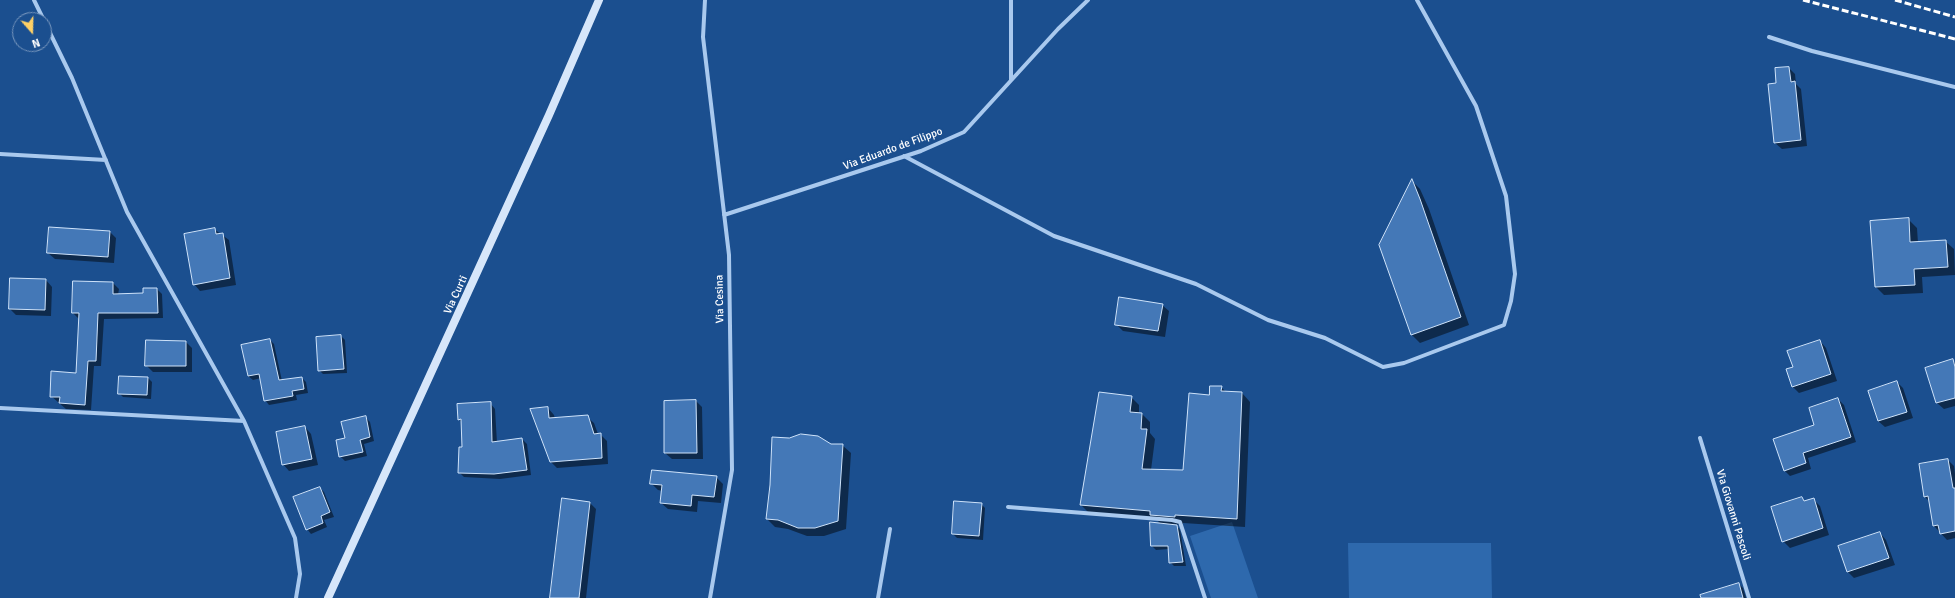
<!DOCTYPE html>
<style>
body{margin:0}
#map{position:relative;width:1955px;height:598px;overflow:hidden;background:#1b4f8f;font-family:Signika,sans-serif}
canvas{display:block}
.north{position:absolute;left:12px;top:12px;width:40px;height:40px;box-sizing:border-box;background:#1b4f8f;border:1px solid #7695bc;border-radius:50%;rotate:160deg;font-size:11px;font-weight:700;line-height:16px;text-align:center;color:#fff}
.north::after{content:'';display:block;margin:auto;width:14px;height:18px;background:#ffd166;clip-path:polygon(50% 0,100% 100%,50% 72%,0 100%)}
</style>
<div id="map">
<canvas width="1955" height="598"></canvas>
<div class="north">N</div>
</div>
<script>
const c = document.querySelector('canvas').getContext('2d');
c.lineJoin = 'round';
function fillPath(path, color) { c.fillStyle = color; c.fill(path, 'evenodd'); }
function trace(path, color, width, dash) { c.strokeStyle = color; c.lineWidth = width; c.lineCap = dash ? 'butt' : 'round'; c.setLineDash(dash || []); c.stroke(path); }
function label(font, color, halo, rows, align = 'center') {
  c.font = font + ' Signika,sans-serif'; c.lineWidth = 4; c.setLineDash([]); c.textBaseline = 'middle'; c.strokeStyle = halo; c.fillStyle = color; for (const [text, x, y, turn = 0] of rows) {
    c.save(); c.translate(x, y); c.rotate((+turn || 0) * Math.PI / 180); c.textAlign = isNaN(turn) ? turn : align; if (halo) c.strokeText(text, 0, 0); c.fillText(text, 0, 0); c.restore();
  }
}
const green = new Path2D(`
 M1232,522L1258,598H1211L1190,536Z
 M1348,543H1491L1492,598H1349Z`);
const shadow = new Path2D(`
 M1789,68L1795,74L1796,84L1801,89L1807,146L1782,149L1775,143L1778,84Z
 M1412,181L1420,189L1429,209L1469,325L1420,343L1411,334Z
 M1908,219L1917,228L1918,243L1945,241L1954,249L1955,275L1922,277L1923,293L1884,295L1876,287Z
 M214,229L229,240L236,285L200,291L194,284Z
 M110,232L116,238L114,263L55,259L48,253Z
 M46,280L52,287L51,316L16,315L10,309Z
 M113,283L119,289L118,295L144,294L157,289L162,294L163,318L104,319L101,366H94L91,410L66,409L51,396L77,374L79,319L73,313Z
 M1162,305L1169,311L1165,337L1123,331L1116,324Z
 M341,336L345,340L347,373L323,374L319,370Z
 M270,340L274,344L282,381L302,378L306,382L308,393L296,395L297,400L269,405L265,400L261,378L253,380L248,376L242,346Z
 M1820,341L1826,348L1837,381L1799,393L1792,386Z
 M186,342L192,348V372H153L146,365Z
 M1952,361L1955,363V406L1944,409L1937,403L1926,369Z
 M148,378L152,382L151,399L123,397L119,393Z
 M1897,382L1903,388L1913,418L1885,427L1878,421Z
 M1221,387L1227,393H1242L1250,402L1245,527L1183,523V525L1175,524L1180,530L1186,566H1174L1170,562L1169,549L1156,550L1152,546L1161,524L1156,519L1089,513L1081,505L1131,397L1139,405V413L1142,414L1150,422V433L1155,439L1151,470L1184,471L1210,396Z
 M1838,399L1844,405L1856,442L1808,458L1811,469L1790,476L1784,470L1815,426Z
 M696,401L702,407L703,459H672L665,453Z
 M490,403L495,409L497,443L522,439L527,444L531,475L500,479L464,477L459,472L463,448L462,423L459,419Z
 M548,408L554,415L555,419L587,417L594,423L598,434H600L607,441L608,464L557,468L550,461Z
 M366,418L370,422L374,441L364,444L367,456L345,461L340,456Z
 M305,427L311,434L318,465L289,471L283,464Z
 M842,445L851,453L846,529L824,536H807L788,529L775,527L767,519Z
 M1948,460L1954,466L1955,474V538L1947,540L1934,526L1930,502L1925,497Z
 M716,477L723,484L721,503L698,501L697,512L668,509L661,503L663,491L658,490L652,484Z
 M320,488L324,492L334,517L324,520L327,527L311,534L307,529Z
 M1802,498L1806,502L1813,499L1820,506L1829,535L1790,548L1783,541Z
 M590,503L596,509L586,598H551Z
 M981,504L985,508L983,540L957,538L953,534Z
 M1880,533L1886,540L1895,565L1854,578L1848,572L1839,547Z
 M1739,584L1743,588L1746,598H1713Z`);
const building = new Path2D(`
 M1789,67L1791,82L1795,81L1801,140L1774,143L1768,84L1776,83L1775,68Z
 M1412,179L1420,199L1461,317L1411,335L1379,245Z
 M1909,218L1910,242L1946,240L1948,267L1914,269L1915,285L1875,287L1870,221Z
 M49,227L110,231L108,257L47,253Z
 M215,228L216,234L223,233L230,278L193,285L184,234Z
 M10,278L46,279L45,310L9,309Z
 M73,281L113,282V294L143,293V288H157L158,313H98L96,361H88L85,405L59,403L60,397H50L51,371L76,373L79,313H72Z
 M1119,297L1163,304L1158,331L1115,325Z
 M341,335L344,369L318,371L316,337Z
 M270,339L279,380L302,377L304,389L292,391L293,396L264,401L259,374L248,376L241,345Z
 M146,340L186,341V366H145Z
 M1820,340L1831,374L1792,387L1786,369L1793,367L1787,351Z
 M1953,359L1955,367V398L1936,403L1925,368Z
 M119,376L148,377L147,395L118,394Z
 M1897,381L1907,412L1878,421L1868,391Z
 M1210,386H1222L1221,391L1242,392L1237,519L1175,515V517L1150,515V511L1080,505L1099,392L1132,396L1130,412L1142,413L1141,429H1147L1142,469L1183,470L1189,393L1209,395Z
 M1838,398L1851,437L1803,453L1806,463L1784,471L1773,439L1814,425L1809,408Z
 M696,400L697,453H664V401Z
 M491,402L492,442L522,438L527,470L494,474L458,473L459,447H462L461,419L458,420L457,404Z
 M548,407L549,418L588,415L594,434L601,433L602,458L550,462L530,409Z
 M366,416L370,437L360,440L363,452L339,457L336,440L345,438L341,422Z
 M305,426L312,459L282,465L276,432Z
 M801,434L818,436L831,444H843L838,521L815,528H798L778,520L766,519L770,485L772,437L789,438Z
 M1948,459L1953,488H1955V531L1940,534L1938,525L1933,526L1928,496L1924,497L1919,464Z
 M652,470L717,476L714,497L692,495L691,506L660,503L662,485L650,484Z
 M320,487L330,512L321,516L323,523L306,530L293,497Z
 M1802,497L1804,501L1814,498L1823,528L1782,542L1771,507Z
 M562,498L590,502L579,598H550Z
 M954,501L982,503L979,536L952,534Z
 M1150,522L1177,525L1183,562L1169,563L1168,546H1151Z
 M1880,532L1889,558L1847,572L1838,546Z
 M1739,583L1743,598H1701L1700,595Z`);
const street = new Path2D(`
 M34,0L72,78L127,212L244,421L295,538L300,574L296,598
 M705,0L703,37L729,255L732,470L710,598
 M1011,0V80
 M1769,37L1812,51L1955,87
 M0,154L106,160
 M904,156L1054,236L1196,284L1268,320L1325,338L1383,367L1404,363L1504,325L1511,301L1515,274L1506,196L1476,106L1417,0
 M724,215L921,151L964,132L1058,29L1088,0
 M0,408L244,421
 M1700,438L1749,598
 M1008,507L1172,520L1180,522L1205,598
 M878,598L890,529`);
const secondary = new Path2D(`
 M328,598L549,115L599,0`);
const rail = new Path2D(`
 M1803,0L1955,39
 M1895,0L1955,17`);
const streetNames = [
 ["Via Eduardo de Filippo",893,149,-20],
 ["Via Curti",456,295,-65],
 ["Via Cesina",720,299,-91],
 ["Via Giovanni Pascoli",1733,515,73]
];
fillPath(green, '#2e69ad');
fillPath(shadow, '#0007');
fillPath(building, '#4478b7');
trace(building, '#cfe3fa', 1);
trace(street, '#a9c9ee', 4);
trace(secondary, '#d6e6fa', 8);
trace(rail, '#fff', 3, [7, 3]);
label('11px', '#fff', '#1b4f8f', streetNames);
</script>
